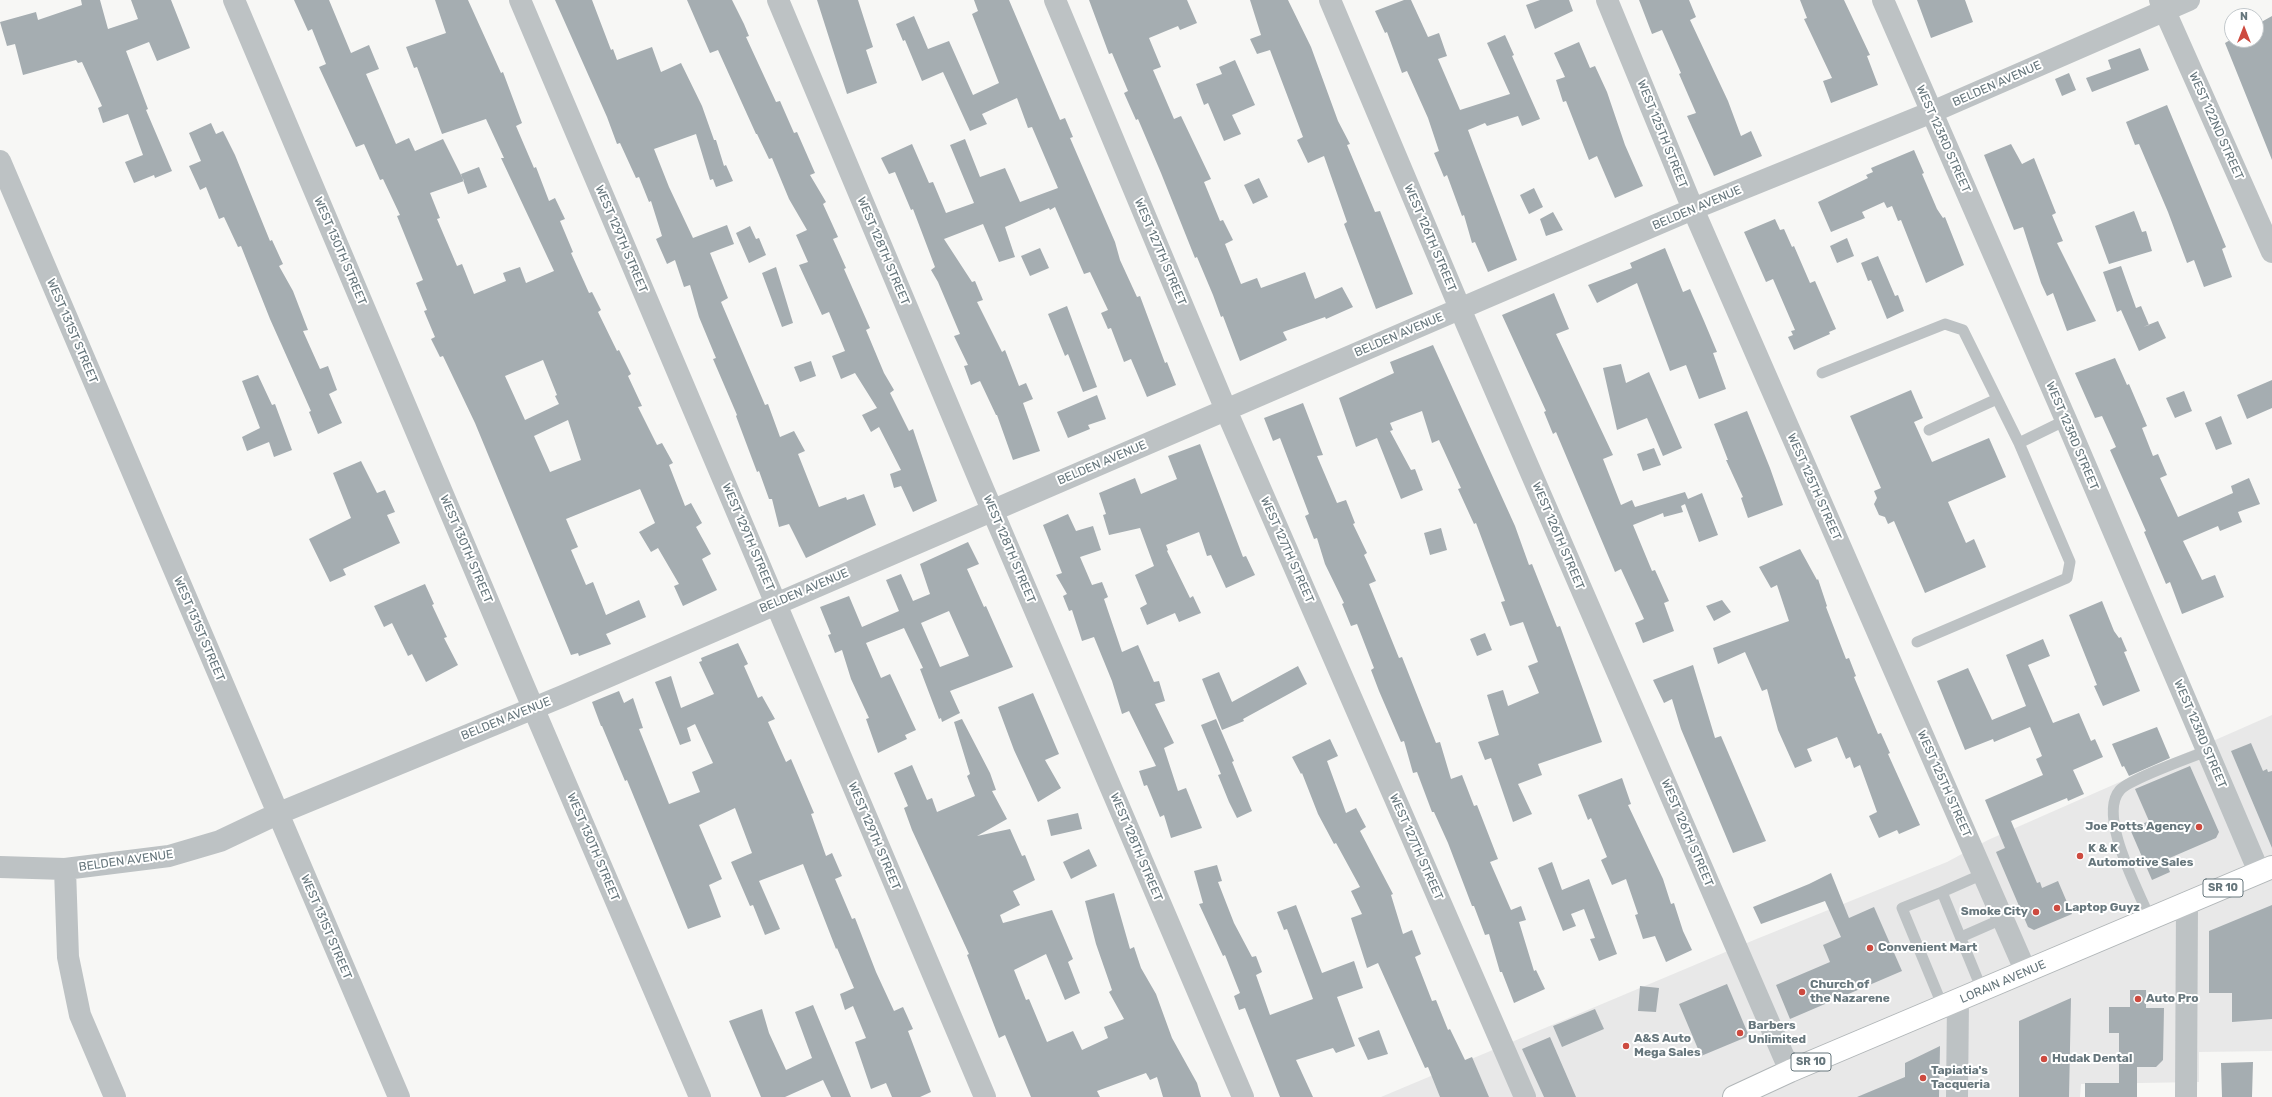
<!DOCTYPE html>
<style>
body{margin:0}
#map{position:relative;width:2272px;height:1097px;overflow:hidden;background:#f7f7f5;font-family:Rubik,sans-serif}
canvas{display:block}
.north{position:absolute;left:2224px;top:8px;width:40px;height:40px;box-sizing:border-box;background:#fff;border:1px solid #c2c8cb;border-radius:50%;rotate:0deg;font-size:11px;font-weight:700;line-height:16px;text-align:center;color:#66767c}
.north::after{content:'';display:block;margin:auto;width:14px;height:18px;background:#cd4a3f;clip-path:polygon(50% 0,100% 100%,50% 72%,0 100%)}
</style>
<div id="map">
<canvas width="2272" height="1097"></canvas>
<div class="north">N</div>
</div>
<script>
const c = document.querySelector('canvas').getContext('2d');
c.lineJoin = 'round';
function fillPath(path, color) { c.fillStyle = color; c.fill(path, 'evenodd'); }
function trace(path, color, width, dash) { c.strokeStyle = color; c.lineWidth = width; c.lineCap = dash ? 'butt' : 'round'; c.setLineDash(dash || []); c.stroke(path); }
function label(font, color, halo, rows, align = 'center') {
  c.font = font + ' Rubik,sans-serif'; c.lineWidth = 4; c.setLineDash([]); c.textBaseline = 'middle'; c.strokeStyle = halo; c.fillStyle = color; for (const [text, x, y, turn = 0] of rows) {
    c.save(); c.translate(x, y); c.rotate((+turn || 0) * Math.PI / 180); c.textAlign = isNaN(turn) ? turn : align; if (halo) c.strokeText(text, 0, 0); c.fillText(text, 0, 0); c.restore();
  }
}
const built = new Path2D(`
 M2272,715V1051L2199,1052V1082L2081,1084L2080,1097H1381L1754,940L1947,862L1988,840Z`);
const building = new Path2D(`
 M81,0H100L108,29L138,19L131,0H171L190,48L157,61L149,42L126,51L148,109L146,110L172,171L155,178L154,175L134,183L125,162L143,155L128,114L103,123L98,108L102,106L82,62L78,63L76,60L23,75L15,44L7,46L0,22L36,12L38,20L82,5Z
 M294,0H329L351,53L369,45L379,69L366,74L396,144L409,138L415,151L443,139L464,181L430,193L440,218L437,219L457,266L462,264L474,294L506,281L503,273L520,267L526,283L554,271L501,158H504L486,119L442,134L417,67L414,68L406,47L446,33L435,0H468L501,73L503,72L522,123L516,126L534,168L536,167L549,201L555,198L565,219L560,221L573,252L571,253L589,293L592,292L601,310L598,312L617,351L619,350L631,374L628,376L642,406L638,407L657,445L662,443L673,463L669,465L685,506L691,503L702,523L696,527L711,554L702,559L717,590L683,606L674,586L679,584L658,548L651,552L639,532L655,523L640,489L566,519L578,547L571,550L586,585L593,582L606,615L639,600L646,617L606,634L611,644L579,656L578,653L571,655L475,423L443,356L440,357L431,339L435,337L424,311L427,310L416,283L423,280L397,216L400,215L383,179L380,180L364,144L356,147L319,67L326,64L312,29L308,31ZM543,360L557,395L555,396L559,404L525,420L505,376ZM568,420L581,460L550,472L534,436Z
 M555,0H592L611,50L613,49L617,60L652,47L661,72L681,63L702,106L714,140H716L724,166L726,165L733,181L716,187L713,179L710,180L696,134L654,149L669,187L693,238L727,225L734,244L710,253L728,298L721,302L765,405L768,404L780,437L794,431L805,451L798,454L819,507L846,497L847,500L864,494L876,525L806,558L789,524L779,527L772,499H769L759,471L757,472L736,416L737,415L713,359L716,358L699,317L690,285L684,287L675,260L667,264L656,239L662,236L651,201L649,202L639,177L636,178L620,143L617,144L607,117Z
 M687,0H732L744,24L749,36L746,37L776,102L780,101L794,133L797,132L815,173L810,175L826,202L823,204L838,237L833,239L846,268L844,269L870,328L866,330L884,373L894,390L890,393L909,431L913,429L937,501L913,512L901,486L894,488L890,474L901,470L879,427L871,432L862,415L877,408L855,373L841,379L832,356L845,351L829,312L822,315L799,265L808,262L796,235L807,230L789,199L772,158L769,159L757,134H756L718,50L710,53Z
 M817,0H858L873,47L866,50L877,83L847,94Z
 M974,0H1009L1060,120L1065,118L1073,137L1070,138L1115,242L1120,260L1137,297L1140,296L1165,363L1167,362L1176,385L1147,397L1131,359L1124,362L1111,328L1108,329L1101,313L1108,310L1090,272L1084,274L1055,207L1050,210L1049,208L1005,227L1015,257L999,262L983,224L944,239L972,282L975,281L983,300L977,302L1002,352L1005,350L1019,386L1026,383L1033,399L1023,403L1040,451L1013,460L997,415H996L980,381L971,385L964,366L968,365L954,336L960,334L938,282L931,270L935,267L913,209L911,210L895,172L889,174L881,158L912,144L929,183L933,182L946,213L974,203L950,145L965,139L980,177L1005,168L1020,202L1058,188L1032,127L1028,128L1017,98L982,114L987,124L970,131L943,72L922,81L905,40L903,41L896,24L914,16L928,49L949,41L973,95L999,83L972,14L978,11Z
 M1089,0H1187L1197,23L1180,30L1178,26L1149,38L1161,67L1153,70L1174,119L1181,116L1211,179L1204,182L1220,221L1223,220L1233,240L1225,244L1241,284L1257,278L1261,288L1305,272L1315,299L1342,287L1353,307L1326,319L1325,317L1283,332L1287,340L1240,361L1223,316L1221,317L1213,295L1197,257L1195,258L1161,173L1138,119L1136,120L1124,93L1128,91L1112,53L1109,54Z
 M1250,0H1288L1311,47L1338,121L1350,144L1347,145L1375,212L1380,211L1413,294L1376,309L1344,224L1347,222L1324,156L1308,163L1297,140L1303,137L1270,50L1257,54L1250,39L1261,35Z
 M1404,0H1411L1428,37L1439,33L1447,56L1438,59L1460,110L1510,94L1487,43L1505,35L1514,55L1512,56L1540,119L1522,126L1518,116L1487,126L1485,123L1468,130L1517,260L1488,272L1475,242L1472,243L1464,215L1462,216L1447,175L1444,177L1434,153L1439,151L1428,118L1407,71L1402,73L1387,32L1385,33L1375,11Z
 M1540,0H1569L1573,11L1535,29L1526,5Z
 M1639,0H1689L1696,17L1690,20L1728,101L1741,136L1751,131L1762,156L1714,176L1687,116L1696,113L1679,74L1681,73L1662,30L1652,34Z
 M1800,0H1844L1870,55L1867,56L1878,85L1831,103L1823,81L1832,78L1804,19L1807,18Z
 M1917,0H1965L1973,22L1931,38Z
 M2272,16V160L2225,43L2232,39L2256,40V25Z
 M1579,42L1590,68L1595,66L1607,92L1625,145L1643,186L1615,198L1597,156L1589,160L1566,101L1563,102L1556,80L1565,77L1554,53Z
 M2140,48L2149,70L2092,92L2086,78L2111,69L2108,60Z
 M1235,60L1255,105L1232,115L1241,134L1224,141L1208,103L1204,105L1196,84L1222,74L1219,67Z
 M2069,73L2076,90L2062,96L2055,79Z
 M2167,105L2226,247L2222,249L2232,277L2204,287L2194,260L2187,263L2168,212L2139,144L2135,145L2126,122Z
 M211,123L216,134L223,131L235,155L270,241L272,240L283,264L279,266L293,291L308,330L303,331L320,369L328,366L337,390L329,394L342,423L318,434L309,412L311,411L270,319L241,246L238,247L224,217L219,219L206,187L200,190L189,166L201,161L189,133Z
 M2011,144L2022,164L2034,158L2056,213L2052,215L2063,241L2057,243L2096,321L2067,331L2053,293L2047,296L2041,283L2023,227L2014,230L1984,155Z
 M1914,150L1924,173L1922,174L1937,209L1943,218L1945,217L1964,265L1926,283L1901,220L1898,221L1892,206L1887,208L1884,202L1862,212L1865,218L1831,232L1818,202L1868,178L1866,175L1873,172L1871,168Z
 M479,167L487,187L468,194L461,174Z
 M1259,178L1268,197L1253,204L1244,185Z
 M1534,188L1543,207L1529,214L1520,195Z
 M2134,211L2142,232L2146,231L2152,251L2109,264L2095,226Z
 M1553,212L1563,230L1546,236L1540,219Z
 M1775,219L1780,230L1784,229L1792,247L1794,246L1810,283L1815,281L1836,329L1829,332L1830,334L1794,350L1788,337L1793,335L1791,331L1795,330L1773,279L1766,282L1744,232Z
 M750,226L756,239L759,238L766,255L749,263L736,233Z
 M1847,238L1854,256L1837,263L1830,246Z
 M1040,248L1049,268L1030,276L1021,256Z
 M1665,248L1683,292L1690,289L1704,321L1717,352L1713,353L1726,389L1699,399L1686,365L1670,371L1637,283L1597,303L1588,285L1632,268L1630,263Z
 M1878,256L1895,296L1898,295L1904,311L1887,319L1871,280L1868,281L1861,263Z
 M2121,266L2136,308L2141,306L2149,325L2143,327L2158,321L2166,338L2139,351L2121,310L2117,312L2103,272Z
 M776,267L793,323L782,327L762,273Z
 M1554,293L1569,329L1556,334L1613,455L1603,459L1621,505L1632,500L1635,507L1685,492L1688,499L1702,493L1718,535L1699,542L1685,504L1681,506L1683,512L1664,517L1663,513L1633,525L1652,571L1655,570L1669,601L1664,603L1674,631L1643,643L1635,623L1644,619L1621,569L1615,572L1556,432L1553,434L1544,412L1546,411L1502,315Z
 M1067,306L1097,387L1083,392L1068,354L1065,356L1048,314Z
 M1433,345L1515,526L1529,565L1532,564L1557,627L1560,626L1602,742L1538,764L1542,775L1518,784L1532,814L1513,822L1491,758L1485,760L1478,742L1499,735L1487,695L1503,690L1508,706L1539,693L1528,666L1538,662L1523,622L1510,626L1501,602L1505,601L1476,523L1474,524L1458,489L1461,488L1439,440L1432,443L1422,411L1390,423L1393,430L1390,431L1411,470L1415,469L1423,490L1401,499L1377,438L1356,447L1339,398L1394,373L1390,362Z
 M2115,358L2127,385L2129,384L2147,426L2142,428L2153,456L2158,454L2167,475L2160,478L2178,517L2233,493L2231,486L2249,478L2260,504L2238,512L2242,522L2220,531L2218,526L2183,541L2202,580L2215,575L2224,597L2182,614L2170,582L2166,584L2144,532L2146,531L2110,450L2116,447L2102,416L2095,418L2075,373Z
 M811,361L816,376L800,382L794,367Z
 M1621,364L1626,383L1649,372L1682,448L1663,456L1647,418L1617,430L1603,368Z
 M258,375L272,405L275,404L292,450L274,457L269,442L247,451L242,437L260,428L242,381Z
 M2272,380V408L2247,419L2237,395Z
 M1911,390L1923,418L1914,422L1932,462L1989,438L2006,477L1948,502L1966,543L1974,539L1986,567L1925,593L1894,521L1888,524L1885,517L1879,515L1874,504L1877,498L1874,491L1881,488L1850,416Z
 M2184,391L2192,411L2175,418L2166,398Z
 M1097,395L1106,419L1088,425L1090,429L1068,438L1057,412Z
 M1303,403L1323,455L1317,456L1337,503L1346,500L1355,523L1353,524L1367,553L1364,555L1376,581L1369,584L1399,658L1402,657L1436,743L1440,742L1451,779L1462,775L1474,806L1477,805L1498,859L1490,862L1511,910L1521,906L1526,920L1519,922L1534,971L1536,970L1545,989L1514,1003L1502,972H1500L1489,934L1485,935L1474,906H1472L1448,843L1434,812H1432L1417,772L1413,773L1404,741L1401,742L1379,691L1371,670L1374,668L1357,624L1351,626L1342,604L1344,603L1325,564L1317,538L1314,539L1305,516L1309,514L1280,438L1273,441L1264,418Z
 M1747,411L1770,468L1783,505L1748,518L1741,498L1743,497L1726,460H1728L1714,424Z
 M2221,416L2232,444L2216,450L2205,423Z
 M1200,444L1243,557L1246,556L1255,575L1226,588L1211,555L1207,556L1199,532L1166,545L1168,550L1167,551L1190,598L1193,596L1201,613L1179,622L1175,613L1147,625L1140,608L1147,604L1135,575L1154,566L1140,528L1109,535L1103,515L1106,514L1099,493L1135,478L1141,494L1177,479L1168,456Z
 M1654,448L1661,465L1643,471L1637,454Z
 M361,461L377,493L385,490L395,512L387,515L400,543L343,569L346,575L330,582L309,539L351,518L333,473Z
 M1068,514L1076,531L1093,526L1101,550L1080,557L1092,585L1102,582L1108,597L1104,599L1122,652L1138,645L1154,682L1159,681L1165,701L1155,704L1174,743L1164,748L1178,791L1186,788L1202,828L1171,838L1164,815L1160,817L1147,785L1144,786L1139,771L1156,766L1129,711L1122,714L1112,681L1094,637L1082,641L1072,610L1069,611L1063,596L1067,594L1056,575L1062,573L1043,525Z
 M1441,528L1447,550L1430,555L1424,533Z
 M968,542L979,564L967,569L984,607L986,606L1013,667L950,691L960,713L942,722L941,718L939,719L920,669L923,668L904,628L866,643L881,678L890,674L916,730L905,735L907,739L878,753L866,719L869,718L851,679L842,650L835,653L828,635L831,634L820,607L849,596L862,627L899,611L886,580L901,574L913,601L930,594L920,564ZM949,611L969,656L940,667L921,623Z
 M1800,549L1817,580L1818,579L1827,606L1826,607L1846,659L1849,658L1856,676L1854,677L1878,734L1881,733L1890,753L1888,754L1920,825L1899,834L1897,830L1879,838L1869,816L1877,812L1860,765L1854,768L1850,757L1846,759L1837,737L1807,749L1812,761L1795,768L1778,730L1767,689L1762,691L1745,652L1718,664L1713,648L1789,621L1777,585L1771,588L1759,567Z
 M425,584L434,604L432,605L447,637L444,638L458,665L426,682L412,654L408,656L392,623L384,627L374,606Z
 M1722,600L1731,612L1714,621L1706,606Z
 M2102,601L2114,631L2119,638L2121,637L2127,651L2124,652L2140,691L2103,706L2094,686L2097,685L2069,615Z
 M1485,633L1492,650L1477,656L1470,639Z
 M2043,639L2050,656L2028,665L2053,723L2079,713L2091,741L2095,739L2103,757L2073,770L2084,794L2068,801L2067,798L2011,821L2037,883L2040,882L2042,888L2058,881L2072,914L2034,930L2028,927L1996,852L2005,848L1985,800L2043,775L2036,759L2042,756L2030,727L1994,742L1993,739L1965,750L1937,681L1968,668L1992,720L2026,706L2006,655Z
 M738,643L748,664L744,666L758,698L762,696L775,719L768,722L786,762L791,759L814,813L811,814L826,856L832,853L842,876L835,879L852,919L855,918L876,972L894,1011L903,1007L913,1029L908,1031L931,1092L920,1097H892L886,1083L871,1089L855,1042L866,1038L853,1006L845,1010L840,994L854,988L837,948L836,949L803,864L759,881L780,929L765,935L753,905L750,906L731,862L752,853L735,808L699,825L722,879L709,885L721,917L688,929L627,780L625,781L602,726H601L592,702L619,691L624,703L633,698L643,728L639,729L669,804L700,792L692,772L713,763L695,724L687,728L691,741L680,745L655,682L671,676L681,708L714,694L699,662L702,661L701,658Z
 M1693,665L1715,738L1721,736L1766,841L1733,853L1681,729L1672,699L1664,703L1653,680Z
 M1298,666L1307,684L1243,719L1244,721L1222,730L1202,679L1219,672L1232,702Z
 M1033,693L1059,754L1045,760L1061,788L1038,802L1014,750L998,707Z
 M962,719L990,773L996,790L992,791L1007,819L977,836L1010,829L1022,856L1025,855L1035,880L1013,891L1020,905L1000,915L1003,923L1052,910L1073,959L1068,962L1080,993L1065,1000L1046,954L1014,970L1026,1000L1029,999L1047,1042L1073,1031L1082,1050L1108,1038L1104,1027L1124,1019L1109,992L1112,990L1096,944L1085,901L1114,893L1130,949L1134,947L1141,968L1156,994L1172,1038L1197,1083L1201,1097H1163L1157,1077L1150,1080L1146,1073L1097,1091L1100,1097H1031L1005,1035L999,1038L967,955L969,954L912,830L904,808L908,806L894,773L912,765L927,800L932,798L937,812L975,796L967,776L970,774L954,722Z
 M1216,719L1234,761L1232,762L1252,811L1237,818L1229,802L1218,775L1221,774L1201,725Z
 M2157,727L2170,758L2129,776L2124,766L2122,767L2112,744Z
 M1330,739L1338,756L1327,761L1346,813L1356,808L1366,827L1360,831L1393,894L1391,895L1403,934L1412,930L1421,954L1415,957L1432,1001L1436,1000L1448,1030L1450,1029L1465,1060L1472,1057L1489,1097H1440L1428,1067L1425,1068L1378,963L1367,968L1351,918L1362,914L1351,891L1360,887L1336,843L1334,844L1318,814L1302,773L1301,774L1292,757Z
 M2251,743L2263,771L2267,769L2268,772L2272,771V848L2231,751Z
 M2190,766L2219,832L2216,838L2165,860L2170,872L2152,880L2130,829L2149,821L2135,789Z
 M1622,778L1631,804L1628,805L1663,879L1671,904L1674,903L1683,931L1692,950L1666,962L1655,936L1643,939L1635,915L1638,914L1626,879L1612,885L1601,860L1607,857L1591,818L1588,820L1578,795Z
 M1078,813L1082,829L1051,836L1047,820Z
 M1089,849L1097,866L1071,879L1063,862Z
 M1552,862L1562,890L1589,879L1617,954L1599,961L1590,939L1595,938L1584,909L1571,914L1576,926L1563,931L1538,868Z
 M1217,865L1222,881L1218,882L1234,923L1252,957L1256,956L1262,972L1256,975L1270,1015L1313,999L1287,929L1284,930L1277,912L1296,905L1322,973L1354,961L1363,988L1337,997L1355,1046L1336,1053L1333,1048L1296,1060L1313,1097H1280L1245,1008L1239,1010L1234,996L1240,993L1225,955L1223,956L1199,904L1203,903L1194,871Z
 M1831,873L1849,918L1874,907L1902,971L1790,1019L1776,985L1830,962L1823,945L1841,937L1825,901L1761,924L1753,907L1809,884Z
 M2272,905V1019L2232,1022V993H2209V931Z
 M1727,984L1749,1036L1701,1056L1679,1004Z
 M1640,986L1659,988L1656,1012L1638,1011Z
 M2130,990H2146V1008H2164L2163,1060L2156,1067H2137V1097H2085V1083H2119V1033H2109V1007H2130Z
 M2071,998L2069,1097H2019V1021Z
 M813,1005L851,1097H831L823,1080L785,1097H761L729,1021L762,1009L769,1033L786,1070L812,1058L795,1012Z
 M1595,1009L1604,1029L1562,1047L1553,1026Z
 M1379,1030L1388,1054L1368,1060L1358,1038Z
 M1550,1037L1576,1097H1544L1522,1049Z
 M1940,1046L1939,1097H1857L1905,1077V1063Z
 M2253,1062L2252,1097H2222L2221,1063Z`);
const lane = new Path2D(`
 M1822,373L1945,324L1963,330L2019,443L2070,562L2067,578L1917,642
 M1929,430L1997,399
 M2019,443L2066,420
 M1942,892L1902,908L1943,1007
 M2150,919C2139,891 2097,816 2120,790C2130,779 2189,758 2207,751
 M1961,937L2002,919
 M1982,990L1942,892L1983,874`);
const street = new Path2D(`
 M234,0L523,684L700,1097
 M520,0L985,1097
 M778,0L984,491L1243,1097
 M1055,0L1226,410L1525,1097
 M1330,0L1467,325L1790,1071
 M1607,0L1693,209L2026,972
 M1883,0L2066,420L2259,872
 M2160,0L2272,252
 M0,161L399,1097
 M0,867L65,869L169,856L220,841L277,814L563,696L1478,301L1693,209L1932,112L2189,0
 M65,869L68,957L80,1015L115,1097
 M1957,1097L1958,1000
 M2186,1097L2187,903`);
const primary = new Path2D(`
 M1734,1097L1790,1071L2272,867`);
const markers = [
 [2199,827,4,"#cd4a3f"],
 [2080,856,4,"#cd4a3f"],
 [2057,908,4,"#cd4a3f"],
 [2036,912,4,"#cd4a3f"],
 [1870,948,4,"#cd4a3f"],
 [1802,992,4,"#cd4a3f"],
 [2138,999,4,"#cd4a3f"],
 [1740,1033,4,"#cd4a3f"],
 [1626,1046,4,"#cd4a3f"],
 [2044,1059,4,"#cd4a3f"],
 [1923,1078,4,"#cd4a3f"]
];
const shields = [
 [2223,888,40],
 [1811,1062,40]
];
const shieldNames = [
 ["SR 10",2223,888],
 ["SR 10",1811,1062]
];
const streetNames = [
 ["BELDEN AVENUE",1997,84,-24],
 ["WEST 122ND STREET",2216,126,66],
 ["WEST 125TH STREET",1662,134,68],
 ["WEST 123RD STREET",1943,139,66],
 ["BELDEN AVENUE",1697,208,-23],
 ["WEST 126TH STREET",1430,238,67],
 ["WEST 129TH STREET",621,239,67],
 ["WEST 130TH STREET",340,251,67],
 ["WEST 128TH STREET",883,251,67],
 ["WEST 127TH STREET",1160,252,67],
 ["WEST 131ST STREET",72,331,67],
 ["BELDEN AVENUE",1399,335,-23],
 ["WEST 123RD STREET",2072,436,67],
 ["BELDEN AVENUE",1102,463,-23],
 ["WEST 125TH STREET",1814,487,66],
 ["WEST 126TH STREET",1558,536,67],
 ["WEST 129TH STREET",748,537,67],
 ["WEST 130TH STREET",466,549,67],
 ["WEST 128TH STREET",1009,549,67],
 ["WEST 127TH STREET",1287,550,66],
 ["BELDEN AVENUE",804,591,-23],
 ["WEST 131ST STREET",199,629,67],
 ["BELDEN AVENUE",506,719,-22],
 ["WEST 123RD STREET",2200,734,67],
 ["WEST 125TH STREET",1944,784,66],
 ["WEST 126TH STREET",1687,833,67],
 ["WEST 129TH STREET",874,836,67],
 ["WEST 130TH STREET",593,847,67],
 ["WEST 128TH STREET",1136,847,67],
 ["WEST 127TH STREET",1416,847,66],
 ["BELDEN AVENUE",126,861,-8],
 ["WEST 131ST STREET",326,927,67],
 ["LORAIN AVENUE",2003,982,-23]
];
const poiNames = [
 ["Joe Potts Agency",2191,827,"right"],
 ["K & K",2088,849],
 ["Automotive Sales",2088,863],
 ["Laptop Guyz",2065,908],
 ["Smoke City",2028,912,"right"],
 ["Convenient Mart",1878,948],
 ["Church of",1810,985],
 ["the Nazarene",1810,999],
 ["Auto Pro",2146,999],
 ["Barbers",1748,1026],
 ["Unlimited",1748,1040],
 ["A&S Auto",1634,1039],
 ["Mega Sales",1634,1053],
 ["Hudak Dental",2052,1059],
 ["Tapiatia's",1931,1071],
 ["Tacqueria",1931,1085]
];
fillPath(built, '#e8e8e8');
fillPath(building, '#a5adb1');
trace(primary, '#b1b6b8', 24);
trace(lane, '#bdc2c4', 11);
trace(street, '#bdc2c4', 22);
trace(primary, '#fff', 22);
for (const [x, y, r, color] of markers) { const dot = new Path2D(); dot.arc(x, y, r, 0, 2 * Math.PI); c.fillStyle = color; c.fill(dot); trace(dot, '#fff', 1.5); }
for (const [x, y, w] of shields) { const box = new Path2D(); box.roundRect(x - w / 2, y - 9, w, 18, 3); c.fillStyle = '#fff'; c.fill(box); trace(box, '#66767c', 1); }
label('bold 11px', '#66767c', null, shieldNames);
label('12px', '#66767c', '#fff', streetNames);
label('bold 12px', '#66767c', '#fff', poiNames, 'left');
</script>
